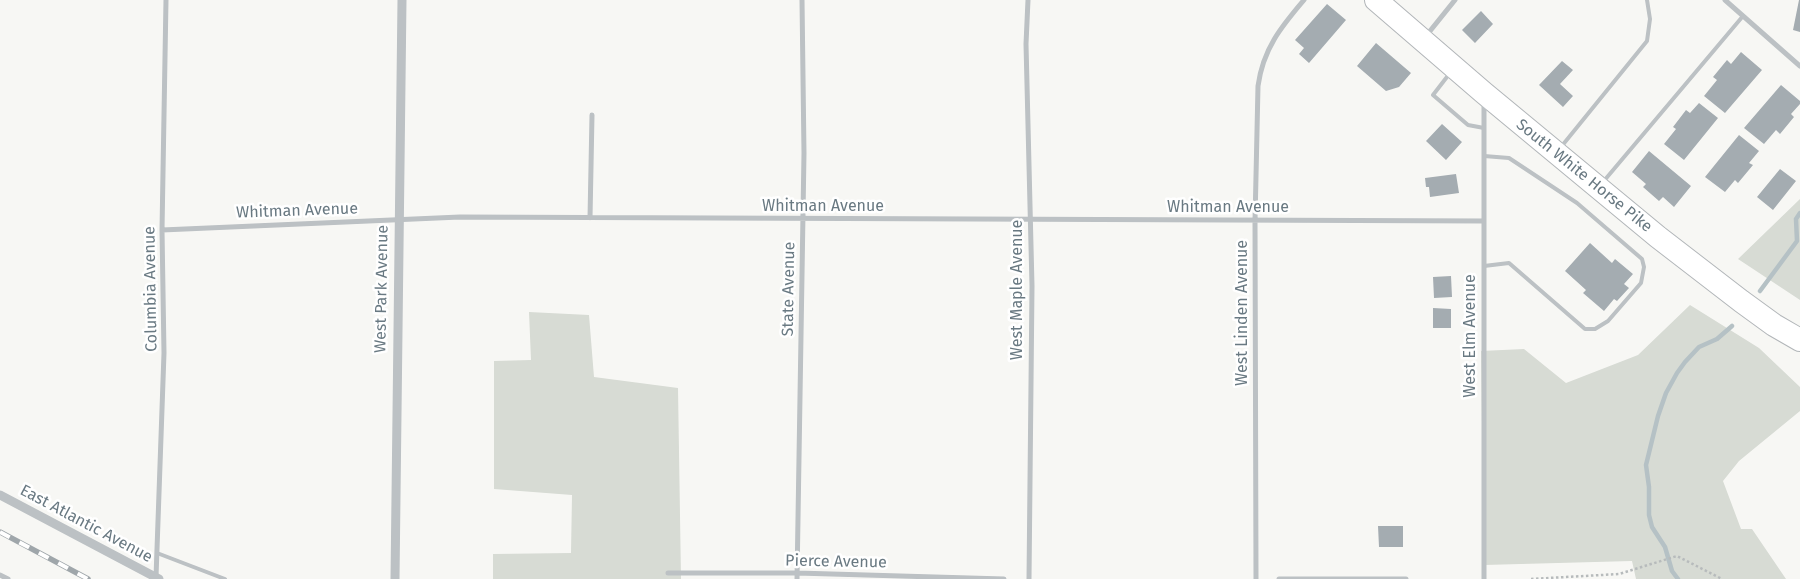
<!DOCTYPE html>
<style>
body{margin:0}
canvas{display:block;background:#f7f7f4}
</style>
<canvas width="1800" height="579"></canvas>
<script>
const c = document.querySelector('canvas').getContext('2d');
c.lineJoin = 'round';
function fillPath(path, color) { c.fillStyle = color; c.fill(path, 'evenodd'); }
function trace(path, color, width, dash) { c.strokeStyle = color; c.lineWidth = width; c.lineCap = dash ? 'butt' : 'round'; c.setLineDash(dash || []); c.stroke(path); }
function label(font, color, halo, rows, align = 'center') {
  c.font = font + ' "Fira Sans",sans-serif'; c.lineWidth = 5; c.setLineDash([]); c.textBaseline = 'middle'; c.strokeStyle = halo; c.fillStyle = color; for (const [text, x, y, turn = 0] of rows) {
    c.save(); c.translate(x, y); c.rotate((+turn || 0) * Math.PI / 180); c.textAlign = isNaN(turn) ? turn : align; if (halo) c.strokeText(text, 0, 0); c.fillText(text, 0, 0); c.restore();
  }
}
const green = new Path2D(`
 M1800,199V300L1738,259Z
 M1690,305L1759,348L1800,387V411L1739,461L1723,481L1741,529H1752L1786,579H1636L1632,561L1484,565L1481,351L1524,349L1566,383L1638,355Z
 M529,312L589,315L594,377L678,388L681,579H493V554L571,553L572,495L494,489V361L531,360Z`);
const stream = new Path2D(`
 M1760,291L1797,241L1796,219L1800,213
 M1678,579L1672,571L1665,547L1652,527L1649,515V487L1646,465L1658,416L1666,393L1677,373L1685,362L1699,347L1717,339L1732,326`);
const building = new Path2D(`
 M1799,0H1800V32L1793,30Z
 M1327,4L1346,20L1309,63L1299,54L1304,48L1295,40Z
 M1481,11L1493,24L1475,43L1462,30Z
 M1376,43L1411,73L1399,87L1386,91L1357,66Z
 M1741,52L1762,70L1725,113L1704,96L1717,80L1713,77L1727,60L1731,64Z
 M1562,61L1573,70L1560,84L1573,96L1563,107L1539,85Z
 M1781,85L1800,101V104L1791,114L1794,117L1780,134L1776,130L1764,144L1744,128Z
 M1699,103L1718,118L1684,160L1664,144L1676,129L1673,127L1686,110L1690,113Z
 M1442,124L1462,142L1446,160L1426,141Z
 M1739,135L1759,151L1749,163L1753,165L1738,183L1735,180L1725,192L1705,177Z
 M1649,151L1691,186L1674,207L1663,197L1659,201L1643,187L1646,184L1632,172Z
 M1780,169L1796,181L1773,210L1757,197Z
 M1456,174L1459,193L1430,197L1429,187H1426L1425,178Z
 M1590,243L1612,263L1615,259L1633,274L1624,284L1629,288L1617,301L1614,299L1604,311L1583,293L1586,290L1565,271Z
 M1451,276L1452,297L1434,298L1433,277Z
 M1433,308L1451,309V328H1433Z
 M1378,526H1403V547H1379Z`);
const path = new Path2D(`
 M1531,579L1619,574L1677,556L1722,579`);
const service = new Path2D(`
 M1450,73L1433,95L1468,125L1484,128
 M1561,147L1647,41L1650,19L1647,0
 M1484,156L1509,158L1577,203L1642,259L1644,267L1641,283L1608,321L1595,329H1585L1509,263L1484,266
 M1603,182L1743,16
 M157,553L225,579`);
const minor = new Path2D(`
 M1028,0L1026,44L1032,286L1029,579
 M1725,0L1800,66
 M1426,36L1455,0
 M1484,102V579
 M590,218L592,115
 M162,230L460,217L1484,221
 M668,573H797L1004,579
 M0,575L8,579
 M156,577L164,353L162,230L166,0
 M797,579L804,153L802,0
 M1256,579L1255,221L1258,86C1263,49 1281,27 1304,0
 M1279,579H1406`);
const tertiary = new Path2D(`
 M0,495L159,579
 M395,579L402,0`);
const trunk = new Path2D(`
 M1376,0L1484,93L1658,237L1741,301L1774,325L1800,340`);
const rail = new Path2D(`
 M0,532L88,579`);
const streetNames = [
 ["South White Horse Pike",1584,176,39],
 ["Whitman Avenue",823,207],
 ["Whitman Avenue",1228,208],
 ["Whitman Avenue",297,211,-2],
 ["Columbia Avenue",151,289,-91],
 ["West Park Avenue",382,289,-89],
 ["State Avenue",789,289,-89],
 ["West Maple Avenue",1018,290,-90],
 ["West Linden Avenue",1243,313,-90],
 ["West Elm Avenue",1471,336,-90],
 ["East Atlantic Avenue",86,524,28],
 ["Pierce Avenue",836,562,1]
];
fillPath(green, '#d7dbd4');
trace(stream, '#b5c1c5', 4.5);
fillPath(building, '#a4acb1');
trace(trunk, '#b2b6b9', 24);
trace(path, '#b7bbbc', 2.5, [2.5, 2.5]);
trace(service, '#bcc1c4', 4);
trace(minor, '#bcc1c4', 5);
trace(tertiary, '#bcc1c4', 9);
trace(trunk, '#fff', 22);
trace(rail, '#9fa6aa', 5.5);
trace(rail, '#fff', 4, [11]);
label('16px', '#697982', '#fff', streetNames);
</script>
